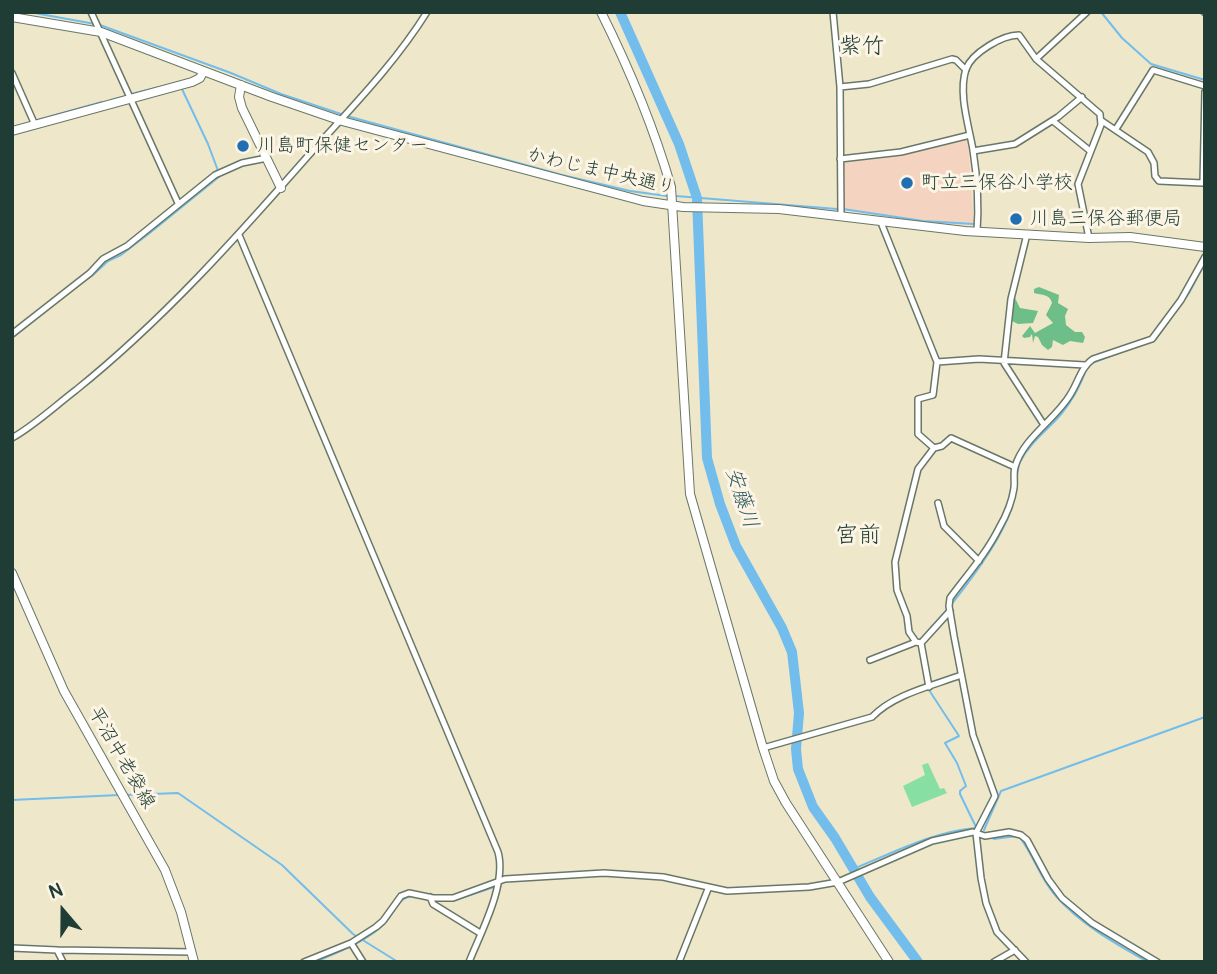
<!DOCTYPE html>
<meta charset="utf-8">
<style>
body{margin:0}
#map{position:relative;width:1217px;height:974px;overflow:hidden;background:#efe7ca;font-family:Pangolin,sans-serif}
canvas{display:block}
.frame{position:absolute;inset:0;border:14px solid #1f3d34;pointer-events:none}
.north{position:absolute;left:28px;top:876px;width:70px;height:70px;-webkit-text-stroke:5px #fcf5e5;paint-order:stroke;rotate:340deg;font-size:19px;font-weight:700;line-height:28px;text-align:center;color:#1f3d34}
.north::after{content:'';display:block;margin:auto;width:24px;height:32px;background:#1f3d34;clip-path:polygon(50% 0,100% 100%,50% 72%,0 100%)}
</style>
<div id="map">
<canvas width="1217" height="974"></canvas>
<div class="frame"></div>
<div class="north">N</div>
</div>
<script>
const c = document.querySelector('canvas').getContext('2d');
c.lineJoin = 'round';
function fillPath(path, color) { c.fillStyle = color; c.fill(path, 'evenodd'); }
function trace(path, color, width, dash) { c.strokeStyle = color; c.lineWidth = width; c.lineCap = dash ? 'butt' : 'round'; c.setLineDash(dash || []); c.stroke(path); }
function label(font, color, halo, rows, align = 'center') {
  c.font = font + ' Pangolin,"Klee One",sans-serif'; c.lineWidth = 6; c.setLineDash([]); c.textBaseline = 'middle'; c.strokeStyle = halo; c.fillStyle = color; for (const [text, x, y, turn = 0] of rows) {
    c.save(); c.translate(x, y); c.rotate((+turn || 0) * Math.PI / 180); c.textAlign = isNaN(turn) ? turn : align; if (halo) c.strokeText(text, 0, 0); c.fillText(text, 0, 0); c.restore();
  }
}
const built = new Path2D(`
 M966,140L968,141L974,225L942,224L843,210V162L886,158Z`);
const green = new Path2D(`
 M928,763L940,789L944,788L947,793L912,807L903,786L925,775L922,765Z`);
const forest = new Path2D(`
 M1039,287L1059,295L1058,303L1068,309L1065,316L1066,325L1075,332H1082L1085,337L1083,343L1070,341L1063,345L1053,340L1052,347L1048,350L1042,345L1038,337L1035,336L1033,343L1032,334L1030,337L1024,338L1022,336L1030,326L1035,333L1053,323L1046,315L1052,303C1050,294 1042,295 1034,293V289Z
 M1015,298L1020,308L1038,311L1033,323L1018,324L1010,320L1008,305L1010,300Z`);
const stream = new Path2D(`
 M29,12L95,24
 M1101,12L1122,38L1151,64L1205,80
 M100,25L231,73L281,94L341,114
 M131,94L180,82
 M111,100L126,96
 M347,116L562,175L630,191L667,196
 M37,120L102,102
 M676,196L837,209
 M843,209L923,221L974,224
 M72,290L93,275L108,261L121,255L151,232L220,176L208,144L181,87
 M12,338L56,303
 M1092,363L1156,339L1189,293L1205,263
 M950,606C971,580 1000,541 1011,510C1017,494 1015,474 1020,462C1030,442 1049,429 1062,413C1072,401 1081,384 1086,370
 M927,632L947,610
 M929,690L959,736L945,743L957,763L966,786L960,791V794L976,827
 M125,795L178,793L282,865L353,934L398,962
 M12,800L119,795
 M984,830L1001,791L1205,717
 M992,837L994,839L1017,836L1021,839C1034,857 1041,879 1055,895C1080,924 1116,944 1148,962
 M853,869C893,853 932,832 975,828
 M435,901H452L494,887
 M315,962C338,952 363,943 382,926C394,916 396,898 412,896`);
const river = new Path2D(`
 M620,12L679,144L697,198L707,458L720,504L736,546L782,628L792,652L799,713L796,749L798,769L813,807L835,838L870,897L918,962`);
const street = new Path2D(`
 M91,12L178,203
 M833,12L840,87L841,216
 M1204,12L1205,13
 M1036,59L1087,12
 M12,73L35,125
 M840,87L869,84L952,59L956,60L966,70
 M1053,121L1089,150
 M1102,121L1148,152L1154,163L1155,176L1159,181L1203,183L1205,92
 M1116,129L1153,70L1205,86
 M973,151L1015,144L1058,117L1082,97
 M840,159L901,152L970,135
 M883,221L882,225L937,362
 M977,232C979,206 977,176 973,150C969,126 958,94 966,69C972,53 1002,35 1019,35L1036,59L1100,114L1101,125L1078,184L1089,238
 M1027,234L1011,299L1004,363L1044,425
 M239,235L498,852C507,884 481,932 469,962
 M12,334L90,273L103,259L127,246L215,175L242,163L267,158
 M12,438C35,425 55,406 76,390C163,320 235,239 308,156C349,110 394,65 427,12
 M934,448L918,434V399L933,395L937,362L979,359L1085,365
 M938,503L944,526L979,561
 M921,643L950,611
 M870,660L916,642
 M929,687L921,643L916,642L909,632L907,616L897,590L895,562L918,469L934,448L942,446L951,438L1015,467
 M763,748L872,717C894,694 932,686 961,675
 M430,897L433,904L480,933
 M351,943L363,962
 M12,948L57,950L63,962
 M57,950L192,952
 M304,962L351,943L376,927L383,921L401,896L409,893L433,898H453L505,879L604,873L663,877L727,891L809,887L838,882L932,841L973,832L985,836L1009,832L1021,835L1027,840L1048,879L1062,898L1092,923L1157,962
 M679,962L708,889
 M994,962L1015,950
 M1026,962L997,932L986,903L981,878L976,833L995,796L973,735L954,636L949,606L950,598C967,575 986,554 999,528C1006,516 1012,502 1014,488C1015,481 1013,474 1015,467C1023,438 1055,420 1070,395C1078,383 1081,367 1093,359L1152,339L1181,300L1205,257`);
const secondary = new Path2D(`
 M601,12C629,68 654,128 671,187L690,494L763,748L774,781L786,803L889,962
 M12,17L101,32L272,97L342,121L643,201L683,207L779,209L965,231L1089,238L1130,237L1205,247
 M241,85L239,97L242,108L281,188
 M12,131L192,82L200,78L203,72
 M12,573L64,691L165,870L181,912L194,962`);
const markers = [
 [243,146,7,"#1f6fb2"],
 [907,183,7,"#1f6fb2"],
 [1016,219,7,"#1f6fb2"]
];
const poiNames = [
 ["川島町保健センター",257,146],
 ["町立三保谷小学校",921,183],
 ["川島三保谷郵便局",1030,219]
];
const streetNames = [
 ["かわじま中央通り",601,172,13],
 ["平沼中老袋線",121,758,60]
];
const waterNames = [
 ["安藤川",741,498,72]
];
const quarterNames = [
 ["紫竹",862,47],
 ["宮前",858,536]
];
fillPath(built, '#f4d3c0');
fillPath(green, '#87dfa3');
fillPath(forest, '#6dbe89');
trace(stream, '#72bdeb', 2);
trace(river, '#72bdeb', 10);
trace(street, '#687868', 8);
trace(secondary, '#687868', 10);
trace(street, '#fff', 5);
trace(secondary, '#fff', 8);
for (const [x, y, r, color] of markers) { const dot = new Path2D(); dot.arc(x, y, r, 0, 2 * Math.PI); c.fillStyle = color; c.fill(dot); trace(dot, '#fcf5e5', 2.5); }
label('19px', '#1f3d34', '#fcf5e5', poiNames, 'left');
label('19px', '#1f3d34', '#fcf5e5', streetNames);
label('italic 21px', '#345d62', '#fcf5e5', waterNames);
label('23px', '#1f3d34', '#fcf5e5', quarterNames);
</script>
